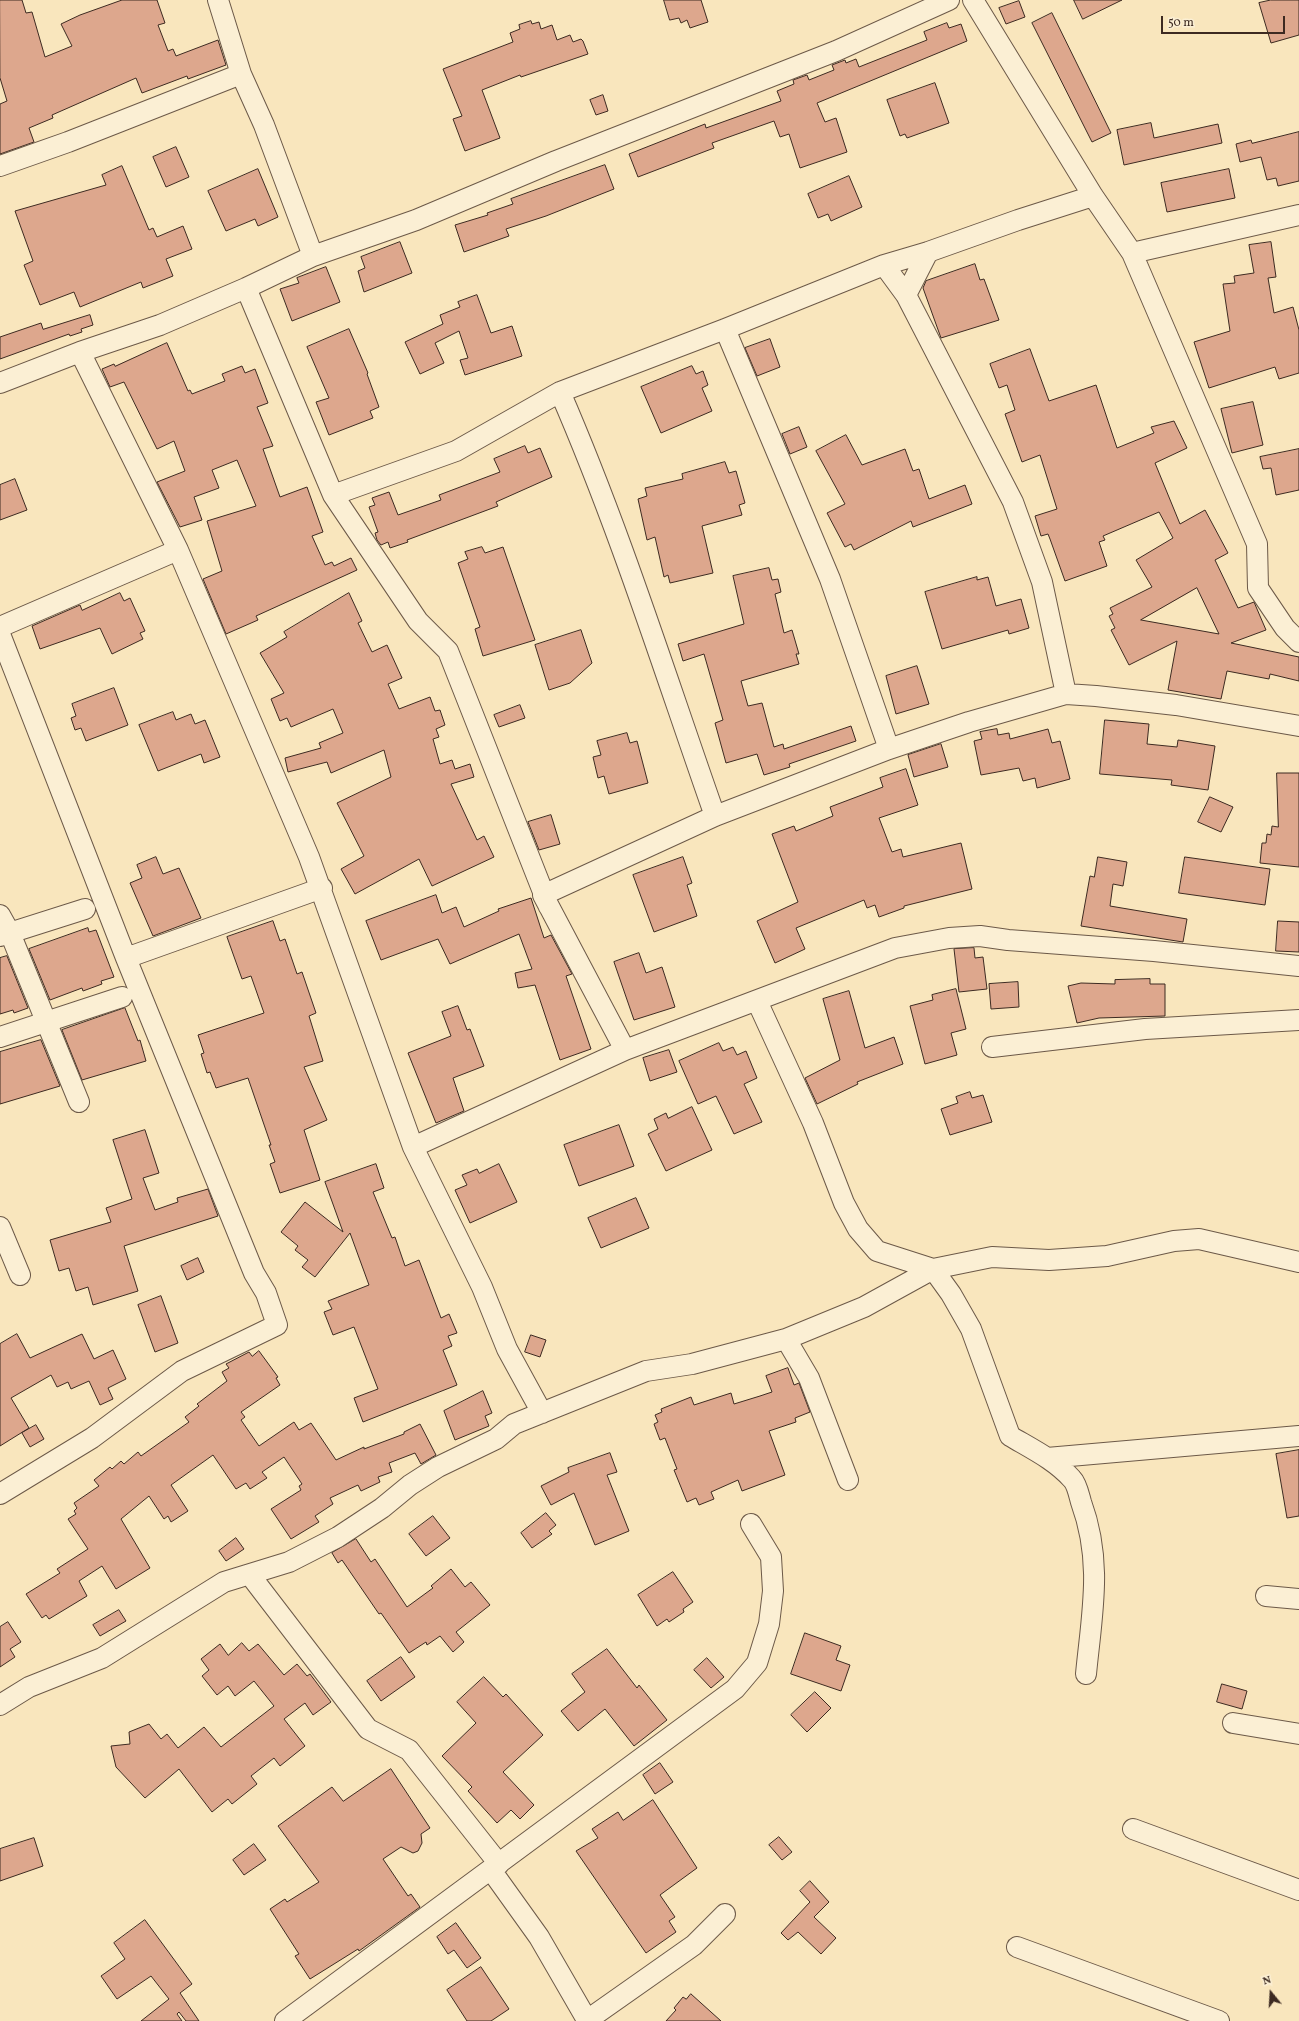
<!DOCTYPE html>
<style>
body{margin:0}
#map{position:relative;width:1299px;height:2021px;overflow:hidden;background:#f9e6bd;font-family:Vollkorn,serif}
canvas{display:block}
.north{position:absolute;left:1251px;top:1973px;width:40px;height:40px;-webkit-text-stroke:3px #fbefd4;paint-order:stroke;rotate:342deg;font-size:11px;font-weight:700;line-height:16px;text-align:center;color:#3d2a21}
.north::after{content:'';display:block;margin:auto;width:14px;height:18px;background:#3d2a21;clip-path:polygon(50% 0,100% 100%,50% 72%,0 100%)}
.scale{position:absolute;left:1161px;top:16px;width:124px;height:18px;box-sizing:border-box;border:2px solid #3d2a21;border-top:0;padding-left:5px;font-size:12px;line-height:14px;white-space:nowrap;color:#3d2a21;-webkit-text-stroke:3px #fbefd4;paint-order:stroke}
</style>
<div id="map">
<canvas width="1299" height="2021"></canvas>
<div class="north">N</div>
<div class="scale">50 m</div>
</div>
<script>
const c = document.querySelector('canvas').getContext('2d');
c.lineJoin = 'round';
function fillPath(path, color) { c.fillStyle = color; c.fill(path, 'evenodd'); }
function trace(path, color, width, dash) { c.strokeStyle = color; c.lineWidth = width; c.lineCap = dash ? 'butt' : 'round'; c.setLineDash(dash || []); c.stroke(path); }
const building = new Path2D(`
 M0,0H22L26,13L32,12L45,57L72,46L61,24L80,15L122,0H157L165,23L158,25L168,51L173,49L176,56L218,40L226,65L188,79L187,76L142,93L136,78L52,115L53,118L29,128L34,142L0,154V104L7,101L0,78Z
 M664,0H701L708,22L690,28L687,20L681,23L679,18L670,20Z
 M1074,0H1122L1083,19Z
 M1271,0H1299V35L1271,43L1259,3Z
 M1019,1L1025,17L1006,24L999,8Z
 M1052,13L1111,133L1092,142L1032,23Z
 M531,21L532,24L539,22L541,29L552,25L557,40L570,35L573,42L581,39L583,41L588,54L521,77L520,75L482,90L500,138L465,151L453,119L462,116L443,69L513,42L510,33L520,29L519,25Z
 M947,23L949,28L961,24L967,41L817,103L825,122L836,118L847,152L800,168L789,134L780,137L774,121L712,143L714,148L638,177L629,154L705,124L706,128L781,101L777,91L794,84L793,80L807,75L809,80L834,70L832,65L845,60L846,63L856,59L859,67L927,40L924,32Z
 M935,83L949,123L907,138L905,134L900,136L887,100Z
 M603,95L608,111L596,115L590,100Z
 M1151,123L1154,138L1218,124L1222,143L1124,165L1117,130Z
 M1299,132V181L1278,186L1276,178L1267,180L1261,157L1240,162L1236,144L1251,140L1252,143Z
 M176,147L189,177L166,187L153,157Z
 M605,165L614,189L546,216L506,229L509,236L464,252L455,225L488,215L487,213L513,204L511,199Z
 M122,166L149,230L153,228L157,237L183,226L192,249L166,259L173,276L143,288L141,282L80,307L74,292L40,305L24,265L33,261L15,211L106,185L102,175Z
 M258,169L278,217L258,226L255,219L226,231L208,191Z
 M1229,169L1235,198L1167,212L1161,183Z
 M849,176L862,207L831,221L828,214L818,218L808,194Z
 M400,242L412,273L364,292L358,271L365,268L361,257Z
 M1271,242L1276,277L1268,278L1274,313L1293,307L1299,330V373L1279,379L1275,367L1209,388L1194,342L1230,331L1223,284L1235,283L1234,276L1254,273L1249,245Z
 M975,264L980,280L984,279L999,320L941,338L923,288L926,281Z
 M326,267L340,302L292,321L280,289L299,283L297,278Z
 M477,295L491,333L512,326L522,356L465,375L460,360L468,358L459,331L435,343L444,363L420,374L405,342L443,324L440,315L460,307L458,302Z
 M90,315L93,325L81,329L82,332L70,336L69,334L0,359V337L41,323L43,329Z
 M349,329L368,373L367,374L379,407L370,411L373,418L329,435L316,402L329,398L307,347Z
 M770,339L780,367L757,376L745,348Z
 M167,343L188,391L190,390L192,394L225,381L222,374L242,366L245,373L255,369L268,403L257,407L273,446L263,449L280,497L307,487L323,532L312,536L325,565L332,562L334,566L351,558L357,570L256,616L258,620L226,634L203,579L222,571L207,521L256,506L237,460L212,470L219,488L194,497L202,520L180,527L157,482L185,471L174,441L157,449L124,382L110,387L102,369L114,364L115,366Z
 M1030,349L1049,401L1096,385L1117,448L1154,433L1151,427L1174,421L1187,448L1155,463L1180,524L1205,510L1228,553L1215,560L1238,608L1254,602L1266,630L1231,643L1299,657V681L1270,674L1269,679L1227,671L1221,699L1168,690L1177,641L1129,665L1111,630L1115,628L1109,616L1113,614L1110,608L1152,587L1136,560L1173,538L1159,512L1103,536L1105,540L1099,542L1107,566L1065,581L1050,539L1048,534L1041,536L1035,516L1057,509L1040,455L1022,462L1005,414L1015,410L1007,385L999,388L990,364ZM1197,588L1219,634L1141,620Z
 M692,366L696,374L703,371L708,385L702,388L712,411L661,433L641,387Z
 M1253,402L1263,445L1232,453L1221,409Z
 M799,427L807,447L790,454L782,434Z
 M846,435L862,465L905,449L913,471L919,469L929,499L965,485L972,504L913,527L911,521L854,550L851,544L845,547L827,513L845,504L816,451Z
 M525,446L528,453L540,448L552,477L496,502L498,506L407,540L408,542L390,548L388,542L381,545L377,540L375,533L378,532L369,507L375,505L372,498L389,492L398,515L441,500L439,495L500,472L494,459Z
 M1299,449V490L1276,495L1271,468L1263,469L1260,457Z
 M725,462L729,473L736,471L745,503L739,505L742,515L702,526L713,573L670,583L668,575L664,577L655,537L647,540L638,499L647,496L645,488L683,479L682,474Z
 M15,479L27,510L0,520V485Z
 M482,547L485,553L503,547L535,640L483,656L475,629L480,627L458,563L468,559L465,552Z
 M769,568L772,580L778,579L781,592L775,594L784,633L792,630L799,654H796L799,664L741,681L748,706L762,703L774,747L783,744L784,749L851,726L856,741L789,764L790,767L764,775L757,754L726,763L715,723L723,720L704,654L683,661L678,644L744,624L733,576Z
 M977,577V580L988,577L996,606L1021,599L1029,628L1009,634L1008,630L942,649L925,592Z
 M120,593L124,601L130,598L145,631L140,633L143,639L112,654L100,628L40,649L32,626L80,605L82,610Z
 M349,593L362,621L358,623L372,652L387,645L402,678L388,684L399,709L430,697L435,711L440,710L445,725L436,729L439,737L433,739L440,764L452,760L455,769L470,764L474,777L451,784L477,840L484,836L494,857L432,886L419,859L355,894L341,869L364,856L337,803L391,777L384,750L331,773L327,762L288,772L285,758L321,748L319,743L343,733L333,709L291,727L287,718L280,721L271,699L284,693L260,653L287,637L284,632Z
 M581,630L592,663L570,683L549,690L535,645Z
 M917,666L929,704L896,714L886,676Z
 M114,688L128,725L86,741L81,728L75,730L71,718L76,716L72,704Z
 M520,705L525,718L499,727L494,715Z
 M173,712L176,720L191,714L195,724L205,720L220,757L204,763L201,754L158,771L139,725Z
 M1105,720L1149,724L1147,744L1177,747L1178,740L1215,746L1208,790L1171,785L1172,780L1100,774Z
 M997,729L998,735L1009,733L1010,739L1048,729L1052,743L1060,741L1070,779L1037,788L1035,778L1023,781L1019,768L981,775L974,741L982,739L980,732Z
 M627,733L630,743L637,741L648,783L609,794L604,776L598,778L593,757L601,755L597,741Z
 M941,744L948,767L914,777L908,755Z
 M906,769L918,805L879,818L892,852L901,849L903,857L961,843L972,889L904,906V908L879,917L875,905L867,908L864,900L796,928L805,949L775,963L757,921L798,902L772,834L794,826L796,831L833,816L830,807L883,787L880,778Z
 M1277,773H1299V867L1260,863L1262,843H1266L1267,834L1271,835L1272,826L1278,827Z
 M1210,797L1233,807L1221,832L1198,822Z
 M551,815L560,844L539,850L528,822Z
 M156,857L163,874L179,868L201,918L153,936L130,883L142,878L137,865Z
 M683,857L692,883L687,885L697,916L654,932L633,875Z
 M1098,857L1127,862L1123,886L1113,884L1110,906L1187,919L1183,942L1081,926L1090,876L1094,877Z
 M1185,857L1270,869L1265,905L1179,893Z
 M436,895L442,913L456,907L464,927L499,911L498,909L531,898L544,938L551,935L572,974L566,976L591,1049L560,1060L535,985L518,988L515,973L532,969L519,934L450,964L438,939L381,960L366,921Z
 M273,921L280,941L285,939L297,974L302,972L316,1013L309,1016L323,1061L304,1067L327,1120L304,1130L320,1180L280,1193L270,1164L275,1162L269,1145H271L248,1078L216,1088L210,1072L207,1073L201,1054L204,1053L198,1035L264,1013L251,976L242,979L227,937Z
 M1278,921L1299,922V952L1276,951Z
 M88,928L89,932L96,930L114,977L101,981L102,984L83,991L82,988L50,1000L29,949Z
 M974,948L975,958L983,957L987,989L959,992L954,949Z
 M639,953L646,973L662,967L675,1007L634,1020L614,962Z
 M7,956L28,1008L14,1013L13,1010L0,1014V958Z
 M1150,979V984H1165V1016L1099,1018L1077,1023L1068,986L1081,983L1115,984V980Z
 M1018,982L1019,1007L991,1009L989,984Z
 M956,989L966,1029L951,1033L957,1055L925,1064L910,1006L933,1000L932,995Z
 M849,991L865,1048L894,1037L903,1064L857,1082L858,1084L817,1104L805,1078L840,1060L823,999Z
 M458,1006L467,1030L470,1029L484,1066L453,1078L464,1111L436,1123L408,1053L451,1036L442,1012Z
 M125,1008L138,1041L140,1040L146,1061L82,1080L62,1030Z
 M41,1040L60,1086L0,1104V1052Z
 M719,1043L723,1051L733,1047L737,1055L746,1051L757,1078L744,1084L762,1122L734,1134L716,1096L698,1104L679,1061Z
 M669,1050L677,1072L650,1081L643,1058Z
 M970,1092L972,1098L983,1095L992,1122L950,1135L941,1109L958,1103L956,1097Z
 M692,1107L712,1150L666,1171L648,1134L658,1129L654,1119L666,1113L668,1118Z
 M619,1125L634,1166L579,1186L564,1145Z
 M145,1130L159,1173L143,1178L155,1210L178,1202L177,1198L208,1189L218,1216L124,1246L138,1291L93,1305L88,1287L76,1291L69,1268L59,1271L50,1240L111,1222L106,1208L132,1199L113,1140Z
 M376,1164L384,1188L373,1192L392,1238L395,1237L405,1266L419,1260L441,1318L449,1314L457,1333L448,1336L452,1346L443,1350L457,1385L363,1422L354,1398L378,1389L354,1327L333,1335L324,1312L332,1309L328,1301L369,1285L350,1233L315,1277L302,1267L308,1260L295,1250L298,1246L281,1232L305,1202L343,1232L325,1182Z
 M499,1164L517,1202L470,1223L455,1190L467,1185L462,1175L477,1169L479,1173Z
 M636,1198L649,1228L601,1248L588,1218Z
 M198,1258L204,1272L187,1280L181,1266Z
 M161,1296L178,1343L155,1352L138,1305Z
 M17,1334L30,1358L82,1334L94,1359L113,1350L126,1379L108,1388L113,1399L100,1405L89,1381L71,1389L68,1382L57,1387L51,1375L11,1398L29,1428L0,1446V1344Z
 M531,1335L546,1340L540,1357L525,1352Z
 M259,1351L278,1377L276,1378L280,1385L241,1412L245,1417L241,1420L259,1446L294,1422L299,1430L311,1423L336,1460L364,1447V1449L404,1434V1432L420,1424L436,1455L421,1464L415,1453L389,1463L392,1472L378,1477L380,1482L361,1491L358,1485L330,1498L333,1504L315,1516L319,1522L291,1539L271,1509L301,1490L299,1486L302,1484L284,1457L262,1472L267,1478L250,1489L246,1483L236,1489L213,1455L171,1485L188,1511L171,1522L168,1516L164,1519L149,1496L121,1519L150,1568L116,1589L102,1566L79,1581L87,1596L49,1619L46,1615L42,1618L26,1594L60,1573L57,1569L88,1549L68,1519L76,1514L74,1511L77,1508L74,1503L99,1486L94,1480L110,1467L112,1469L121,1461L124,1464L138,1452L141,1456L189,1422L185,1417L199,1406L197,1404L227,1381L222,1372L229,1368L226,1364L249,1352L252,1356Z
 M788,1368L794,1385L799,1383L810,1412L795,1418L796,1422L769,1431L785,1475L742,1491L738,1480L711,1492L714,1499L699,1505L696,1498L687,1502L674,1470L677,1469L665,1438L660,1440L654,1424L658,1422L655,1415L662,1412L661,1409L691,1397L694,1405L731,1393L734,1404L760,1396L772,1392L766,1376Z
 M483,1391L492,1413L485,1416L489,1426L455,1440L444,1411Z
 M36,1425L44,1439L30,1447L22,1433Z
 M1299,1450V1516L1287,1518L1276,1454Z
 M610,1453L617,1472L607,1475L629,1531L595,1545L574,1493L551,1505L541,1486L569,1472L568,1468Z
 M546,1513L556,1525L549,1531L552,1534L532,1548L521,1533Z
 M433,1516L450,1538L426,1556L409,1534Z
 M236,1538L244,1549L226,1561L219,1551Z
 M356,1539L371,1562L375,1559L407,1607L433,1588L431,1586L451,1569L465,1587L471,1582L490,1605L456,1632L464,1642L453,1652L440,1636L427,1645L426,1642L409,1653L381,1613L379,1614L342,1560L338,1563L332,1553Z
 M673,1572L693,1602L683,1609L684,1612L669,1622L667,1619L657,1626L638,1595Z
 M119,1610L126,1621L100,1636L93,1625Z
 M8,1622L21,1642L10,1649L15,1657L0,1667V1627Z
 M805,1633L841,1646L836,1660L850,1665L841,1691L791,1674Z
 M242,1643L249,1651L258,1644L284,1675L297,1664L307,1676L310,1674L331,1702L313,1715L305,1703L284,1719L305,1746L280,1766L274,1758L251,1776L257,1784L232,1804L228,1799L212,1812L179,1769L145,1798L116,1767L111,1746L130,1744L129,1732L149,1724L161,1739L167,1734L178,1748L204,1727L221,1747L274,1706L254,1681L235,1696L228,1686L217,1695L202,1676L209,1670L201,1659L220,1644L228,1655Z
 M607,1649L637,1688L639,1685L667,1720L634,1746L605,1709L578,1731L561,1711L585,1692L572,1674Z
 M401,1657L415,1677L381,1701L367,1681Z
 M707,1658L724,1677L711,1688L694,1670Z
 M484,1677L503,1697L506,1694L543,1735L503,1772L534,1805L520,1819L511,1810L497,1823L468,1791L472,1787L442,1756L476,1723L457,1702Z
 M1222,1684L1247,1691L1242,1709L1217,1702Z
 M815,1692L831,1708L807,1732L791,1715Z
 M660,1763L673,1782L655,1794L643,1775Z
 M391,1769L430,1828L421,1834L422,1843L418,1851L413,1853L401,1847L383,1859L408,1896L411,1894L420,1907L359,1951L358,1949L310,1979L295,1956L299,1954L270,1909L285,1899L287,1902L319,1882L278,1826L332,1787L343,1801Z
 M653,1800L697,1868L660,1895L675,1917L669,1921L676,1932L646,1953L576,1851L598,1838L592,1829L618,1812L623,1820Z
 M779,1837L792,1852L782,1860L769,1845Z
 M34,1838L43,1866L0,1881V1849Z
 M254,1844L266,1860L244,1875L233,1860Z
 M810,1881L829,1902L814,1917L836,1938L821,1954L798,1932L788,1940L781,1933L810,1902L800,1891Z
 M145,1920L192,1984L180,1993L199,2021H186L179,2012L177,2014L182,2021H141L169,1999L151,1976L117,1999L101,1976L125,1959L114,1943Z
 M456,1923L481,1958L467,1968L454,1950L448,1954L437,1937Z
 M481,1967L509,2009L491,2021H467L447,1990Z
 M691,1994L721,2021H666L676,2010L674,2008L683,1997L686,1999Z`);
const street = new Path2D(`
 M218,0L241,74L264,125L313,256
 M973,0L1093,196L1132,253L1257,544L1258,588L1285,628L1299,642
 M0,166L68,142L241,74
 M1132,253L1299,215
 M884,265L906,295L1013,502L1042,582L1066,694
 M246,288L333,495L418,621L448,651L549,907
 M906,295L928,252
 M725,329L830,579L889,749
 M80,352L178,550L309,857L413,1147L482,1287L507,1349L542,1413
 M0,383L80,352L160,325L246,288L313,256L416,220L556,161L836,51L949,0
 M560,392C620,530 665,674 715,816
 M333,495L456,451L560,392L725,329L884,265L928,252L1018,220L1093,196
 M0,627L178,550
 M0,634L126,958L254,1273L266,1293L277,1325L182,1371L92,1438L0,1494
 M0,915L10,933L79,1102
 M0,936L85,909
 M126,958L322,888
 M757,1001L813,1123L844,1203L858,1229L877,1251L933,1269L951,1294L971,1329L1010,1436C1032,1449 1055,1460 1072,1479C1077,1484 1079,1495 1081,1502C1103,1562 1092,1612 1086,1674
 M0,1037L122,997
 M992,1047L1145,1029L1299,1020
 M625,1050L543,895L715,816L889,749L969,722L1066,694L1096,696L1176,705L1299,726
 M413,1147L625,1050L895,948L949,938L980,936L1008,940L1154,951L1299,966
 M0,1227L20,1275
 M786,1339L809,1378L848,1480
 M1047,1458L1299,1436
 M250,1575L368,1729L409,1750L499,1864
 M1266,1596L1299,1599
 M0,1705L29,1687L102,1658L224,1582L289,1562L338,1537L382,1508L410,1485L438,1467L496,1439L514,1424L646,1371L692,1364L786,1339L864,1307L933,1269L992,1257L1049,1260L1107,1256L1174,1241L1199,1239L1299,1262
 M1233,1723L1299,1734
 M1133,1829L1299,1890
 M491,1870L539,1937L587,2020
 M1017,1947L1219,2021
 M285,2021L735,1689L757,1663L769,1624L773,1591L771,1557L751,1524
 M586,2021L694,1945L725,1914`);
fillPath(building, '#dda78d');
trace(building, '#3d2a21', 1);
trace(street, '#6c5948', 22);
trace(street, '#fbefd4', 20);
</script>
